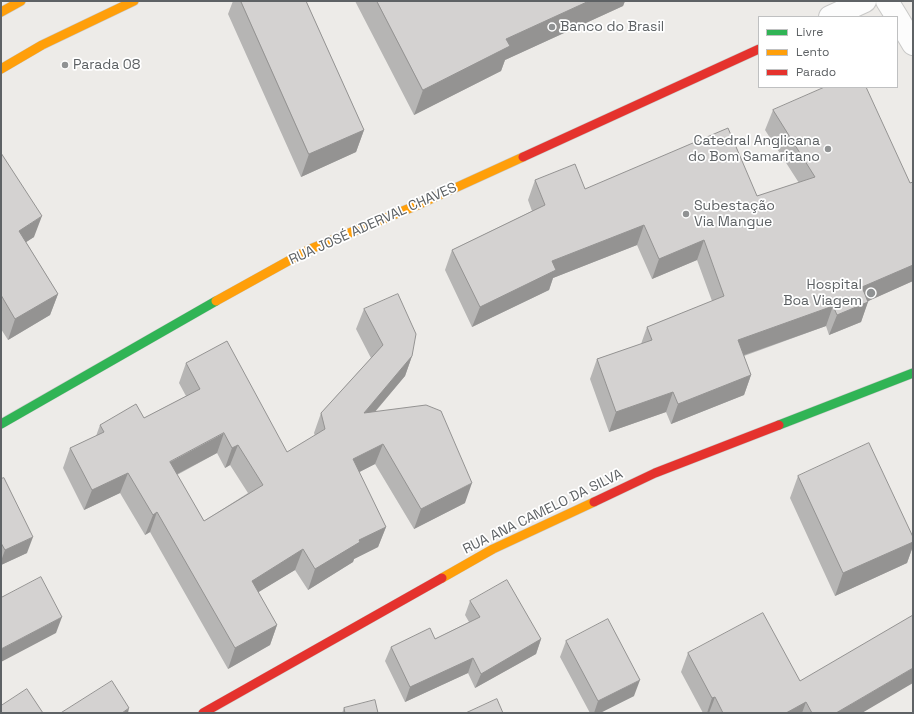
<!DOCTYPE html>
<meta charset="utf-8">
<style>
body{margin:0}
#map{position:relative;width:914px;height:714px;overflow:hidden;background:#edebe8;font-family:"Space Grotesk",sans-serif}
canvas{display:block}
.frame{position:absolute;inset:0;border:2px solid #5e6265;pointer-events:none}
.legend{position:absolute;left:758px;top:16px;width:140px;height:72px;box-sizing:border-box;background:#fff;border:1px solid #bfc0c1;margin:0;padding:5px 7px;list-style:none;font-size:12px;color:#5e6265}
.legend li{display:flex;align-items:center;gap:8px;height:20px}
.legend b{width:20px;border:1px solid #bfc0c1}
</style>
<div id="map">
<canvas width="914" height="714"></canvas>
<div class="frame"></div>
<ul class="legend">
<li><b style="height:5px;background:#30b455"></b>Livre</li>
<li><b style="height:5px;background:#ff9f0a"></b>Lento</li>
<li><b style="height:5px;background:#e5322d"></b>Parado</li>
</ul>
</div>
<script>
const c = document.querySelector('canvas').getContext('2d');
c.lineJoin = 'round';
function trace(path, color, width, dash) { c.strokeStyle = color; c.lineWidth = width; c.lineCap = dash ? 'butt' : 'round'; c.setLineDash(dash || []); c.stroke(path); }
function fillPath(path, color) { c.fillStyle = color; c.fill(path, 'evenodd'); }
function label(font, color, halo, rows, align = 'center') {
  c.font = font + ' "Space Grotesk",sans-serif'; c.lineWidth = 3.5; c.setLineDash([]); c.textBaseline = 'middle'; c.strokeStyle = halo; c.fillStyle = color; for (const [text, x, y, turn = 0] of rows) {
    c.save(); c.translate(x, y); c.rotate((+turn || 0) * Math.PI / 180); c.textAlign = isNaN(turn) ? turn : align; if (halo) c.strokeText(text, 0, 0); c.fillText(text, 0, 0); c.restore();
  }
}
const street = new Path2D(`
 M887,1L897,17
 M830,17L865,1
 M897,17L913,44`);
const fast = new Path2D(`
 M1,424L216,301
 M779,425L913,373`);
const slow = new Path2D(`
 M1,12L21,1
 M1,69L42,45L134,1
 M216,301L308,250L420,204L523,157
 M442,578L493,549L594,502`);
const jam = new Path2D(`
 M523,157L759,49
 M594,502L655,473L779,425
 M203,713L442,578`);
const wall = new Path2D(`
 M233,1H306L364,130L356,152L301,177L228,14Z
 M355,1H625L623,6L505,60L501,71L414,115Z
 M773,110L910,183L913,182V281L868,301L861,322L829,335L826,326L744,356L751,375L744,395L671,424L666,412L609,432L590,379L597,359L641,344L647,327L712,301L697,260L652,279L637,245L553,278L549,290L472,327L445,270L452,250L532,211L528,200L535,180L585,189L757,196L799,183L765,130Z
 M1,153L34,237L26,242L58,294L50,315L8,340L1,329Z
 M364,309L412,356L405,376L375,412L465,503L414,529L375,464L359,472L386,527L378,547L354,559L353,562L308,590L295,570L258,592L277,625L270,645L228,669L150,532L145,535L120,493L84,510L63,468L70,448L96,436L100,425L144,418L186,396L179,383L186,363L287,452L315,436L314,433L321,413L371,358L356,329ZM217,453L225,468L230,465L248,493L204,521L177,475Z
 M798,476L913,537V546L907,563L835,596L790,498Z
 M1,479L27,553L1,565Z
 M470,601L541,639L536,654L475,688L468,673L405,702L385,661L391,647L435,639L469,622L465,615Z
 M566,641L634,696L600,713H590L560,657Z
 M688,653L800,681L862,713H703L681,672Z
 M344,708L378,713H342Z`);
const shadedWall = new Path2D(`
 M589,1H625L623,6L505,60L501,71L414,115L423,90L506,39Z
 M364,130L356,152L301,177L309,154Z
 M42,216L34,237L11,252L19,231Z
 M644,225L637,245L553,278L549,290L472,327L480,307L552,261Z
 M704,240L697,260L652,279L659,259Z
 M913,265V281L855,307L862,287Z
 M58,294L50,315L8,340L15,319Z
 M868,302L861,322L829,335L837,315Z
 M833,306L826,326L730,360L738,340Z
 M412,356L405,376L356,434L364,413Z
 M751,375L744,395L671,424L678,404Z
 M673,392L666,412L609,432L616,412Z
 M224,433L217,453L162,482L170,462Z
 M383,444L375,464L346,479L353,459Z
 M238,445L230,465L225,468L232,448Z
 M128,473L120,493L84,510L92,490Z
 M472,483L465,503L414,529L421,509Z
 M157,512L150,532L145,535L153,515Z
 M386,527L378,547L354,559L353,562L308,590L315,569L359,540Z
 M33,537L27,553L1,565V561L5,550Z
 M913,542V546L907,563L835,596L843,573Z
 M303,549L295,570L244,601L252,581Z
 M62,617L56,633L1,662V649Z
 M277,625L270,645L228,669L235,648Z
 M541,639L536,654L475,688L481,674Z
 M473,658L468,673L405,702L410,687Z
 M913,668V683L862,713H836Z
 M640,680L634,696L600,713H594L598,701Z
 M715,697L709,713H707L712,698Z
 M806,702L802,713H786Z
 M129,708L128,713H122Z`);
const building = new Path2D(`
 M241,1H306L364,130L309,154Z
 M377,1H589L506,39L510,46L423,90Z
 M825,87H866L910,183L913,182V265L862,287L868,302L837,315L833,306L738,340L751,375L678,404L673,392L616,412L597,359L652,340L647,327L724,296L704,240L659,259L644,225L552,261L556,270L480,307L452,250L545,205L535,180L575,164L585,189L728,128L757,196L815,177L773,110Z
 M1,153L42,216L19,231L58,294L15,319L1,295Z
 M398,294L416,334L412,356L364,413L426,405L441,411L472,483L421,509L383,444L353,459L386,527L359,540L360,542L315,569L303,549L252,581L277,625L235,648L157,512L153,515L128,473L92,490L70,448L104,432L100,425L136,404L144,418L200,389L186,363L227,341L287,452L325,429L321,413L383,345L364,309ZM224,433L232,448L238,445L263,485L204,521L170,462Z
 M869,443L913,537V542L843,573L798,476Z
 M4,478L33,537L5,550L1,543V479Z
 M41,577L62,617L1,649V598Z
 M507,580L541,639L481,674L473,658L410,687L391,647L430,628L435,639L480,617L470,601Z
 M763,613L800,681L913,615V668L836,713H812L806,702L786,713H723L715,697L712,698L688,653Z
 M608,619L640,680L598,701L566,641Z
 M112,681L129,708L122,713H61Z
 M27,689L43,713H1V706Z
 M497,699L503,713H466Z
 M375,700L378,713H345L344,708Z`);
const markers = [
 [552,27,4,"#909293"],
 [65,65,4,"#909293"],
 [828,149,4,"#909293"],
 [686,214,4,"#909293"],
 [871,293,5,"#909293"]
];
const poiNames = [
 ["Banco do Brasil",560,27],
 ["Parada 08",73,65],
 ["Catedral Anglicana",820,141,"right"],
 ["do Bom Samaritano",820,157,"right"],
 ["Subestação",694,206],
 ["Via Mangue",694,222],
 ["Hospital",862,285,"right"],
 ["Boa Viagem",862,301,"right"]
];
const streetNames = [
 ["RUA JOSÉ ADERVAL CHAVES",373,224,-24],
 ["RUA ANA CAMELO DA SILVA",543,512,-26]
];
trace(street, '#c9c9c8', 24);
trace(fast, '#c7c8c7', 10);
trace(slow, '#c7c8c7', 10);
trace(jam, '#c7c8c7', 10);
trace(street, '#fcfcfc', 22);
trace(fast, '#30b455', 9);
trace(slow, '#ff9f0a', 9);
trace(jam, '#e5322d', 9);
fillPath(wall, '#b6b5b4');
fillPath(shadedWall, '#949392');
fillPath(building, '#d4d2d1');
trace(building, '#949392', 1);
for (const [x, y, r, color] of markers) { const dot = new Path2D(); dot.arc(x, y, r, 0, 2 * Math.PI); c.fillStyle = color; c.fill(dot); trace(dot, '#fff', 1.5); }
label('14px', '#5e6265', '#fff', poiNames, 'left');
label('14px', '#5e6265', '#fff', streetNames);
</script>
